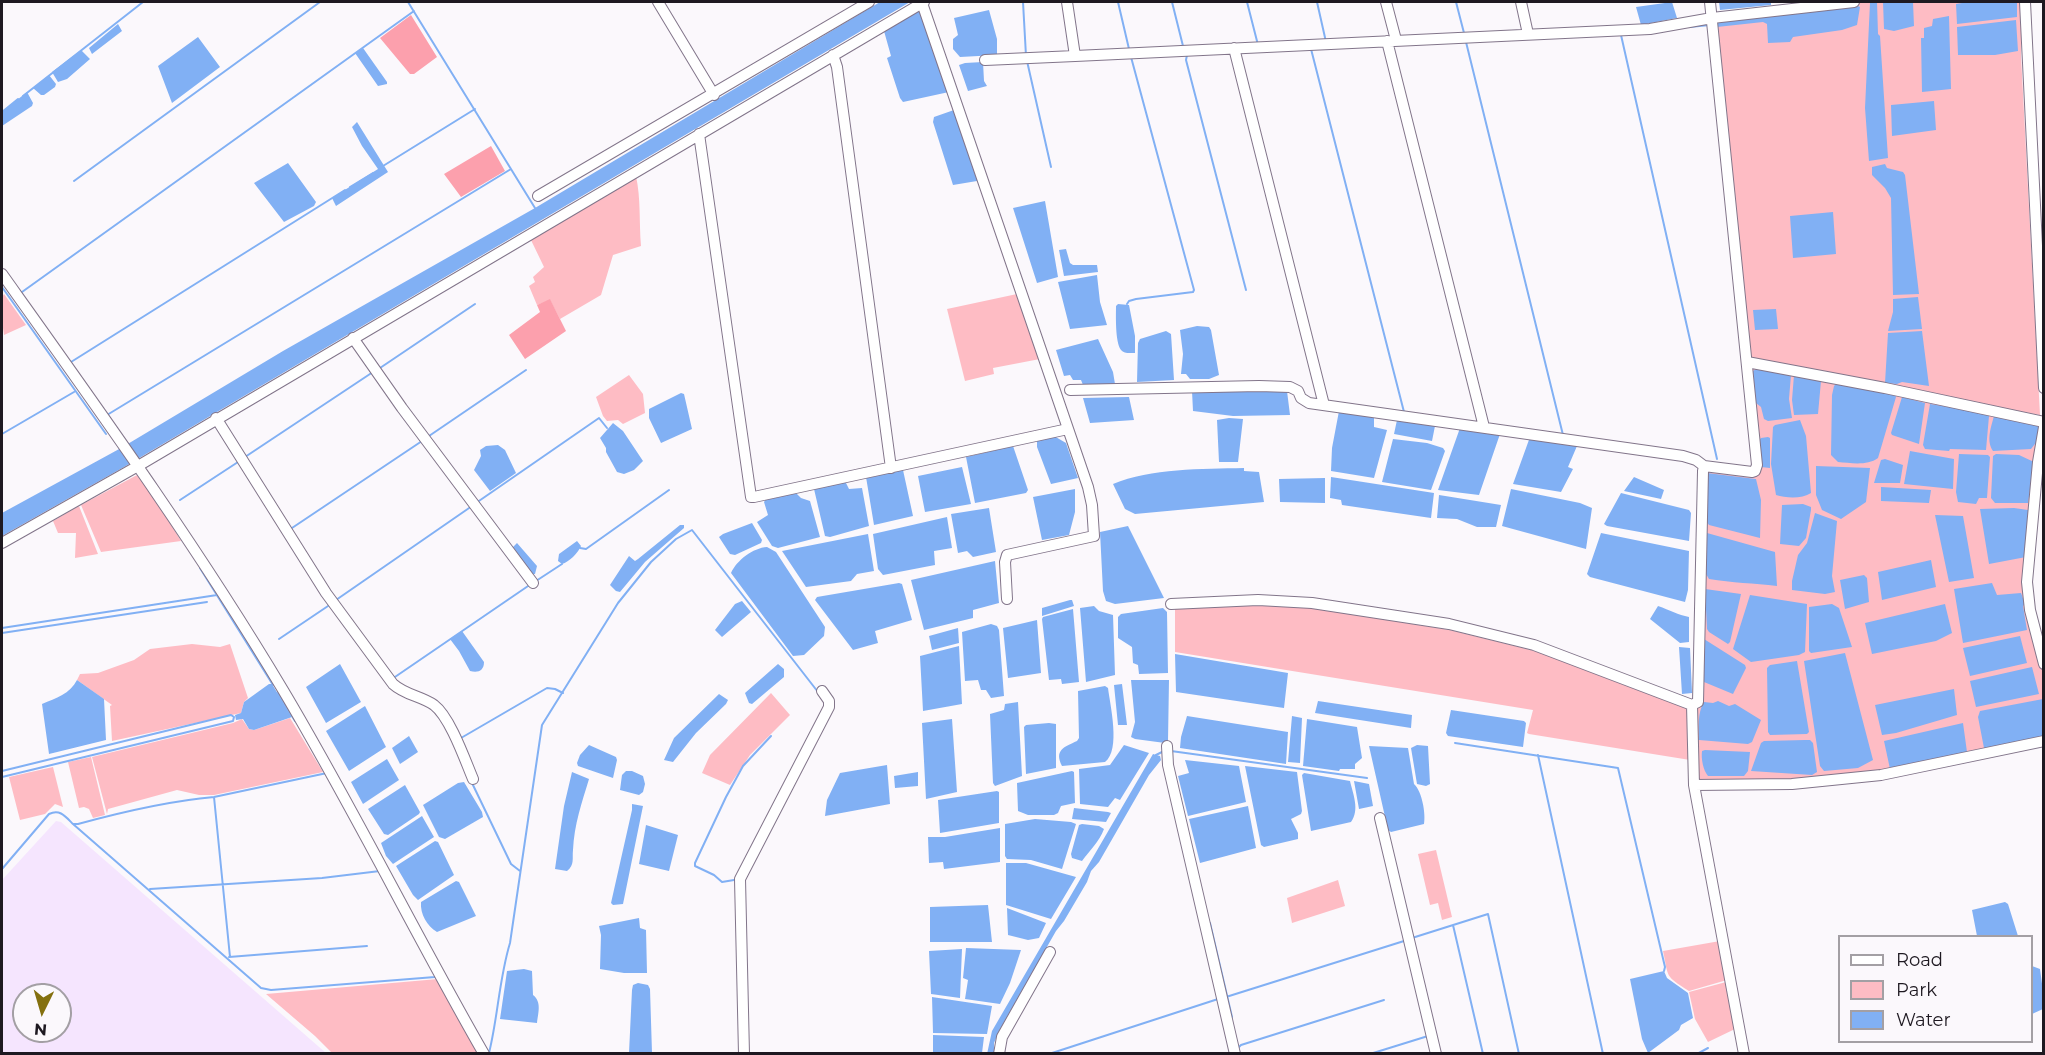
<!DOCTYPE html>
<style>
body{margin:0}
#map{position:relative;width:2045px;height:1055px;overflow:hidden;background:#fbf8fc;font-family:Montserrat,sans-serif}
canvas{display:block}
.frame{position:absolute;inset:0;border:3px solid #1e1921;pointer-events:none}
.legend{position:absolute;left:1838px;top:935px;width:195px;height:108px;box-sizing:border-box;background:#fbf8fc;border:2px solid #a39fa4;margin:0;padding:8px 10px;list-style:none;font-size:18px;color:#1e1921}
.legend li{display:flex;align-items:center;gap:12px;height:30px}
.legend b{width:30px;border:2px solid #a39fa4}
.north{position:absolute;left:12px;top:983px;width:60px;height:60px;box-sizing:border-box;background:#fbf8fc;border:2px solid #a39fa4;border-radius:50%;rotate:185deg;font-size:16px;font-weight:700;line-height:24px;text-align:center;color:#1e1921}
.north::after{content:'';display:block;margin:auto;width:21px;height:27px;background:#84700f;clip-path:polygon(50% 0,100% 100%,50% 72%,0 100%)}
</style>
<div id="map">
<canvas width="2045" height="1055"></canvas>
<div class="frame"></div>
<ul class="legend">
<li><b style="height:8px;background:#fff"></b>Road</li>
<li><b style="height:16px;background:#febcc4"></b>Park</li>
<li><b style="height:16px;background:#81b0f4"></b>Water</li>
</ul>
<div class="north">N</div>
</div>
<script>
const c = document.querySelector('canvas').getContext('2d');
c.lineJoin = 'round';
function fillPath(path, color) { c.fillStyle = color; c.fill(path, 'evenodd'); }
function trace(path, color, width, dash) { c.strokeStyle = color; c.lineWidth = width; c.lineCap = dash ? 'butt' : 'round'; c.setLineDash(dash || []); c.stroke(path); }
const built = new Path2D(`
 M56,821L61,822L326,1053L2,1054V880ZM24,995H60V1031H24Z`);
const green = new Path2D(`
 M1868,2H2021V56L2040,415L1749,361L1715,20Z
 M636,176C641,199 639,222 641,246L613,255L601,295L560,319L550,300L537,305L529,286L535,282L533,277L544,267L530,238Z
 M4,294L26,325L4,335L2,321V297Z
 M1017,294L1040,359L993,368L994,374L965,381L947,309Z
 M1754,367L2042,423L2025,591L2043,672V738L1892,772L1791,781L1697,780L1696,708L1706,469L1754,475L1760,472L1751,370Z
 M629,375L643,394L645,413L623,424L618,420L607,421L603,416L596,397Z
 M137,475L144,481L181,541L101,552L81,505Z
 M79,506L98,554L75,558L76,533H58L53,521Z
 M1249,604L1306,607L1450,630L1539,652L1689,709L1690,760L1529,734L1527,733L1533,710L1175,652V609Z
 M192,644L220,647L230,644L248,698L244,702L241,713L112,741L110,706L112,705L77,680L80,674L98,673L134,660L150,649Z
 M771,693L790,715L750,755L730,785L702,773L710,755Z
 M290,718L323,772L214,795H199L177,790L108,809L107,814L92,757L233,723L242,719L249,729L254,730Z
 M91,757L105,815L93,818L89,809L84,807L79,808L68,762Z
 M53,767L63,807L55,804L45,814L20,820L9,777Z
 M1436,850L1452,917L1442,920L1438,903L1430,905L1418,854Z
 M1338,880L1345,906L1292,923L1287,898Z
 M1720,941L1727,980L1689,991C1664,975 1669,978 1663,951Z
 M438,979L480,1053H332L315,1036L266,994Z
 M1726,982L1735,1029L1708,1042L1695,1019L1689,992Z`);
const forest = new Path2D(`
 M411,15L437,57L414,74H410L380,38Z
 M491,146L505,171L461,197L444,174Z
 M550,299L566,331L525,359L509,335L540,312L537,305Z`);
const water = new Path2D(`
 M880,2H910L124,467L2,536V513L121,448L283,351L535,208Z
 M1672,2L1677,18L1641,25L1636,7Z
 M1719,2H1771V5L1720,10Z
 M1877,2L1878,34L1880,36L1888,158L1869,161L1865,108L1870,3Z
 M1883,2H1913L1914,26L1894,31L1884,29Z
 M1968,2H2017V17L1957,24L1956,4Z
 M1858,6L1860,7L1857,25L1842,30L1793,37L1790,42L1768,43L1767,24L1763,22L1717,27L1716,21Z
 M989,10L997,39V55L960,57L953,49V39L958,35L954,18Z
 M918,11H920L949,92L903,102L900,98L887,58L891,56L884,31Z
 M1949,16L1951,89L1922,92L1921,38H1924V28L1932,26L1933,19Z
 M2016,20L2018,51L1995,55H1958L1957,27Z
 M118,24L122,31L92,54L89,48Z
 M198,37L220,67L172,103L158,66Z
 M363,48L387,82V84L378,86L355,53Z
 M81,50L90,59L67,79L58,82L52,72Z
 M983,62L984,81L987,86L968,91L959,65L965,63Z
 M49,75L56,84L55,87L44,95H41L33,88Z
 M27,92L33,103L32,106L2,126V112Z
 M1934,101L1936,130L1892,136L1891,105Z
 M954,110L978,179L977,181L953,185L933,122L934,117Z
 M357,122L388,172L336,206L332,198L378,169L362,146L352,127Z
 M288,163L316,202L314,206L284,222L254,183Z
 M1885,164L1887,168L1903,172L1905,175L1919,294L1893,295L1891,198L1885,188L1872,175V167Z
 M1045,201L1058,277L1037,283L1013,208Z
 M1833,212L1836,254L1793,258L1790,216Z
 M1066,249L1070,263L1073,265H1097L1098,272L1064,276L1059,250Z
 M1097,275L1100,302L1107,325L1070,329L1058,282Z
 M1918,297L1922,329L1888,331L1893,312V299Z
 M1118,304L1129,305L1135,336V353C1130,353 1124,354 1121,350C1115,342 1116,315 1116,306Z
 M1776,309L1778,329L1755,330L1753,310Z
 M1197,326L1209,327L1211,330L1219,375L1209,379H1190L1186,374H1181L1183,354L1180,330Z
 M1166,331L1171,334L1174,380L1137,382L1138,343L1140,339Z
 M1922,331L1929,386L1902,382L1897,384L1885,383L1888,333Z
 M1098,339L1113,372L1115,384L1083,385L1081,380H1073L1070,375L1064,376L1056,350Z
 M1756,369L1791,375L1789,399L1792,418L1768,421L1764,419L1761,407L1756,403L1753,371Z
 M1794,375L1821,381L1818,414L1794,415L1792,400Z
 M1836,384L1895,395L1896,397L1878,458C1867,466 1851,463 1838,462L1831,455L1832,395L1834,386Z
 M1192,391H1287L1290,415L1233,416L1193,411Z
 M681,393L684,394L692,429L661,443L649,418V409Z
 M1129,397L1134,420L1090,423L1083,398Z
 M1902,397L1925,403L1919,444L1892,435L1891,433Z
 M1930,404L1987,413L1989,416L1986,450L1950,449L1949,451L1925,449L1923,445Z
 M1339,411L1374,415V427L1387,430L1374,478L1331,471L1332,448Z
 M1994,416L2039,426L2038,440L2031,449L1993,451C1986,441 1991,427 1994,416Z
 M1229,418L1243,419L1238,462H1219L1217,420Z
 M1397,420L1435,426L1432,441L1394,434Z
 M1800,420L1806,436L1811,493C1802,499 1786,498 1776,495L1771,464L1773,427L1775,425Z
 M613,423L623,431L643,461L634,470L624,474L617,472L606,452V448L600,438Z
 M1460,428L1500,434L1479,495L1438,490Z
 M1054,436L1066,443L1078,478L1051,484L1037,447V440Z
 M1530,437L1577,446L1568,467L1573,469L1561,492L1513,484Z
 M1768,437L1770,438V468L1761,467L1758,442L1761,438Z
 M1393,439L1427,443L1443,448L1445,451L1431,490L1382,482Z
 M498,445L505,450L516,473L490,491L474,470L481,456L480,450L486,446Z
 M1013,446L1028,490L1026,493L975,503L966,457Z
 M1910,451L1954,459L1953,489L1904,484Z
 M1959,454L1988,455L1990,457L1987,498H1979L1976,504L1958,502L1956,492Z
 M1996,454L2019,455L2034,462L2028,503H1995L1991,498L1993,456Z
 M1885,459L1903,465L1900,483H1874L1881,460Z
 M1816,466L1870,468L1866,502L1841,519L1822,510L1816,495Z
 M962,467L971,504L925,512L918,476Z
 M1244,468V471L1259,472L1264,502L1135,514L1125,509L1113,484C1151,468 1202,469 1244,468Z
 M903,470L913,516L874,525L866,477Z
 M1707,473L1756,479L1761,500L1760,538L1709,525L1706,521Z
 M1331,477L1434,493L1431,518L1342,505L1341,500L1330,498Z
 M1634,477L1664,490L1661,499L1624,491Z
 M1325,478V503L1280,502L1279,479Z
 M845,481L849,489L862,488L869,526L830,537L825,536L814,489Z
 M1881,487L1931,490L1929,503L1881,501Z
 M1075,489V512L1069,535L1042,540L1033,497Z
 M1511,489L1580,503L1592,508L1586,549L1502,526Z
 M796,493L801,498L810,501L820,537L778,548L772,546L757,522L768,515L764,502L766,499Z
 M1621,493L1689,510L1691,513L1689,541L1607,526L1604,524Z
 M1439,495L1501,505L1496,527H1477L1457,519L1437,518Z
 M1803,504L1811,507V510L1806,538L1799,546L1780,544L1782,505Z
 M989,508L996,552L973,557L967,551L958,553L951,514Z
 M2014,508L2028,510L2026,557L1989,564L1980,509Z
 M1815,513L1837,521L1832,576L1835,592L1825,594L1792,590V581L1798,555L1807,543Z
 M1935,515L1963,516L1974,578L1949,582Z
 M947,517L952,548L934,551L935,565L883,575L878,569L873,534Z
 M752,523L762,540L761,543L735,555L730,554L719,537L723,534Z
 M680,525H684V528L645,562L620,592L616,591L610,585L629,556L635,561L638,559Z
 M1128,526L1164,598L1115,604L1106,601L1103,591L1100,532Z
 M1601,533L1689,551L1688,590L1685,602L1590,577L1587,574Z
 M1707,533L1775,552L1777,586C1754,583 1732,583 1709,579L1706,574Z
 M868,534L874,571L857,574L851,581L806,587L782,551Z
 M577,541L581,546C578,553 569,562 562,564L558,561L559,554Z
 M517,543L537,566L535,574H532L512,548Z
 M767,547L776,552L825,627L824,636L804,655L793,656L731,573C737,560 753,548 767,547Z
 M1931,560L1936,587L1882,600L1878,572Z
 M995,561L999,603L973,610V618L924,630L911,580Z
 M1864,575L1867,578L1869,602L1845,609L1840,580Z
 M899,583L902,584L912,620L875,631L878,643L853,650L815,600L817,597Z
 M1992,583L1997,595L2021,593L2025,604L2023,606L2027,630L1963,643L1954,589Z
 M1705,589L1741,594L1730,642L1728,644L1709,632L1707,629Z
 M1750,595L1807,604L1805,652L1799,655L1751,662L1733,649Z
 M1070,600H1072L1074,606L1042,616V608Z
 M742,601L751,612L722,637L715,630L735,604Z
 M1832,604L1839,608L1852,647L1811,653L1809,651V607Z
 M1945,604L1952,633L1936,641L1872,654L1865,623Z
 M1094,606L1099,611L1113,615L1115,675L1086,682L1080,608Z
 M1658,606C1670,610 1678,615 1689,617V642L1680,643L1650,619Z
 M1163,608L1167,612L1168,673L1139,674L1138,665L1133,663L1132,647L1118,638V617L1121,614Z
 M1073,609L1079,682L1062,684L1061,679L1049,680L1042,619L1043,617Z
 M1037,620L1041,673L1008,678L1003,628Z
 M991,624L997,626L999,630L1004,696L991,698L986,690H981L978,680L965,681L962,632Z
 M958,628L959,643L932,650L929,636Z
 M462,631L484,662C484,671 478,673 470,671L459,651L450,639Z
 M2020,636L2027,663L1970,676L1963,648Z
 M1704,639L1745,665L1746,668L1733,694L1704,682Z
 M959,646L962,704L923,711L920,656Z
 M1679,647L1690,648L1692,693L1682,694Z
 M1845,653L1873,760L1858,768L1824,771L1820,766L1804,661Z
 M1175,654L1288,673L1284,708L1176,692Z
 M1797,661L1809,732L1807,734L1770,735L1768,732L1767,668L1770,665Z
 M340,664L361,702L326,723L306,687Z
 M778,664L784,669V677L752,704L749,703L745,693Z
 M2032,667L2039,694L1976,707L1970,681Z
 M77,680L104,699L106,740L49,754L42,704C56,698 70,694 77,680Z
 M1131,680H1169L1168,741L1165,743L1135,739L1131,737L1135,722Z
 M269,684H272L292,717L254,730L249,729L243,719L236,720L235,715L241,713L244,702Z
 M1122,684L1127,725H1118L1114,685Z
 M1105,686L1108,688C1110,705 1121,750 1105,762L1062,766C1054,750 1064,747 1077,741L1079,738L1078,691Z
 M1954,689L1957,715L1896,733L1882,735L1875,705Z
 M719,694L728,700L726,704L696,733L673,762L664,760L674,738Z
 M2043,699V737L1988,749L1984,748L1978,717L1980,711Z
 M1318,701L1412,715L1411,728L1315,713Z
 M1718,701L1729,706L1735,704L1761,720L1752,742L1748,744L1699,740C1699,728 1697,713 1704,702L1713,703Z
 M1018,702L1022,776L995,786L993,783L990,714L1004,710L1005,704Z
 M365,706L386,747L349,771L326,731Z
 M1451,710L1524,721L1526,723L1523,747L1448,736L1446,733Z
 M1187,716L1288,732L1286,764L1180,748L1181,737Z
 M1292,716L1302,718L1300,763L1288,762Z
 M952,719L957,792L926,799L922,723Z
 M1307,719L1357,727L1362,758L1355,764V769H1340L1339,771L1303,766Z
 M1049,723L1056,724V768L1026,774L1024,727L1026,725Z
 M1963,723L1967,752L1890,769L1884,741Z
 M409,736L418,752L400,764L392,748Z
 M1805,740H1810L1813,743L1817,772L1812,775L1751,771L1761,743L1764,741Z
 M589,745L616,757L617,760L613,778L578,766L577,763L580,755Z
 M1124,745L1149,753L1120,800L1115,798L1108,807L1080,804L1079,769L1110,765Z
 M1417,745L1428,746L1430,784L1426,786L1417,784L1411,748Z
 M1369,746L1408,748L1414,784C1422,791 1426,814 1424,824L1391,832L1388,830Z
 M1705,750L1750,752L1748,771L1744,776H1708C1703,770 1701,759 1702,751Z
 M1153,754L1160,756L1161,760L1149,775L1099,862L1091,871L1087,882L1064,921L1056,931L999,1031L994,1043V1053L987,1054L992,1031Z
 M387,759L399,780L363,804L351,782Z
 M1185,760L1239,766L1246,802L1188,816L1178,776L1189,773Z
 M887,765L890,804L825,816L827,800L840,773Z
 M1245,766L1297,772L1302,811L1301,814L1291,819L1298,833V839L1264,847L1261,845Z
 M626,771H632L643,776L645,784L643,792L639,795L620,790L622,775Z
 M1072,771L1074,772L1075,803L1061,806L1058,813L1054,815H1028L1018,811L1017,783Z
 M572,772L589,779C582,802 574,825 573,850C572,858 575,865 567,871L555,869L564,806Z
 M918,772V786L895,788L894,776Z
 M1304,773L1350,781C1353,794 1360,810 1351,822L1311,831L1302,775Z
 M1354,781L1369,784L1373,806L1359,809Z
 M464,782L482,812L483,817L445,839L439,837L423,805L458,783Z
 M405,785L420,812L419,814L388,835L384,834L368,809Z
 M997,791L999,792V823L940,833L938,800Z
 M632,804L643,806L623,904L613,905L611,903L632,810Z
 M1248,806L1256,848L1200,863L1189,819Z
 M1074,808L1108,812L1111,813L1106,822L1072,819Z
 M422,816L434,837L393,864L386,856L381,843Z
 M1035,819L1071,822L1076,824L1062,869L1031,860L1007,859L1005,856V824Z
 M1082,824L1099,826L1104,829C1099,842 1090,850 1082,861L1072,858L1071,854L1079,825Z
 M646,825L678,835L669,871L639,864Z
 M1000,828V862L944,869L943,862L929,863L928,837H945Z
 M435,841L438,842L454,875L418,900L413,895L396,866Z
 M1006,863H1026L1076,877L1051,919L1006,905Z
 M456,881L459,882L476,916L437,932C427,926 420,914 421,902Z
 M2005,902L2008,904L2018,936H1977L1972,910Z
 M988,905L992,942H930V907Z
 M1007,908L1046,923L1039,938L1028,940L1008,935Z
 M639,918L640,928L646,930L647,973H624L600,969L601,935L599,926Z
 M966,948L1021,950L1010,983L1000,1004L965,999L968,980L963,978Z
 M962,949L960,998L931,994L929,951Z
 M2032,966L2040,969L2043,991V1009L2032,1014Z
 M524,969L532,971L533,995C542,1002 538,1013 537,1023L500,1019L507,971Z
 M1664,971L1667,978L1688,993L1693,1018L1681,1025L1679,1030L1648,1053L1642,1039L1630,979Z
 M638,983L648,985L650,989L652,1053H629L632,990L633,985Z
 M932,997L992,1006L987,1034L933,1033Z
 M933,1035L984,1037L982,1053H933Z`);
const stream = new Path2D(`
 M408,2L535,208
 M1023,2L1026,56
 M1118,2L1129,49H1131
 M1172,2L1183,46
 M1247,2L1258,45
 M1317,2L1326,42
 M1456,2L1464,33
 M1689,27L1710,25
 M1621,35L1717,459
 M1466,42L1563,435
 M1311,49L1404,412
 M1187,55L1186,60L1246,290
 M1027,61L1051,167
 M23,96L143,2
 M2,112L18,99
 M383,166L475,109
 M74,181L320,2
 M350,187L373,173
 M2,287L106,434
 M22,292L414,11
 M1127,304L1129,301L1136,299L1193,292L1194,290L1131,57
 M71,362L345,190
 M380,368L475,304
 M107,415L511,169
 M2,434L74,392
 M429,436L526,370
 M245,457L373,372
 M180,500L238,462
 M476,503L599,418L607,428
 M289,530L422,441
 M580,548L586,549L669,490
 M200,568L273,685
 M536,581L562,564
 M336,600L472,506
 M2,628L217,595
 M2,633L207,602
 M279,639L331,604
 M392,679L531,584
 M278,693L295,721
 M461,738L547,688L555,689L563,693
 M1455,743L1618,768L1665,967L1664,971
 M1171,751L1367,778
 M1156,755L1162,752
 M1538,755L1603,1054
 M2,771L231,715L234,717L233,721L2,777
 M472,783L511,864L520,871
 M214,797L230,957
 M73,824L261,988L271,990L435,977V976
 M2,869L49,814C60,809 65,816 73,824H78C122,812 168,801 214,797L327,773
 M734,880L722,882L714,875L695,866V863L726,797L743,766L771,736
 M150,889L322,878L380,871
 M1210,923L1232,1017
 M1453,925L1483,1054
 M1412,938L1488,914L1519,1054
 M229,957L367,946
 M1226,997L1404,941
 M1238,1048L1241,1045L1384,1000
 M489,1053C498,1017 499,979 510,943L542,725L618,603L651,562L676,539L692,530L818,692
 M1049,1054L1218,999
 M1370,1054L1428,1036
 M1697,1054L1708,1048`);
const street = new Path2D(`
 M658,2L714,95
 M1067,2L1075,56L1650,29L1712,18L1854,2
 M1386,2L1396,40
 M1521,2L1528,34
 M2025,2L2044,388
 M922,3L1088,487L1092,505L1094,536L1007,555L1005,562L1007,599
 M1387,41L1484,427
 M1234,48L1324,405
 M833,55L837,67L891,468
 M985,60L1075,56
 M699,134L751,497H754L1068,429
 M538,196L869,2
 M2,274C99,410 197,546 283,690C354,809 415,934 484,1054
 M353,338L402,408L533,583
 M1747,362L1885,388L2044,422
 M1070,390L1259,386L1290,387L1298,391L1301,398L1309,403L1683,456L1696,460L1704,466
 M216,418L326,593L393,684C405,695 421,696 434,705C450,717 465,760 473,779
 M2044,427L2038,462L2027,582L2030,610L2044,664
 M2,543L138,466L924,2
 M1171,604L1258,600L1312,603L1449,624L1534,645L1692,705L1698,702L1703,471L1704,466L1752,472L1755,471L1757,465L1710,2
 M1692,705L1694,785L1744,1054
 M1167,746L1168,765L1235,1054
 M1694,785L1792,784L1881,775L2044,741
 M1380,818L1436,1054
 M744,1054L740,879L829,707V701L822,691
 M999,1054L1002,1037L1050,952`);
fillPath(built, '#f5e5fe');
fillPath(green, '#febcc4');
fillPath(forest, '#fca0ad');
fillPath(water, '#81b0f4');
trace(stream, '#81b0f4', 2);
trace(street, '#82758a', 12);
trace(street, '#fff', 10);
</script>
